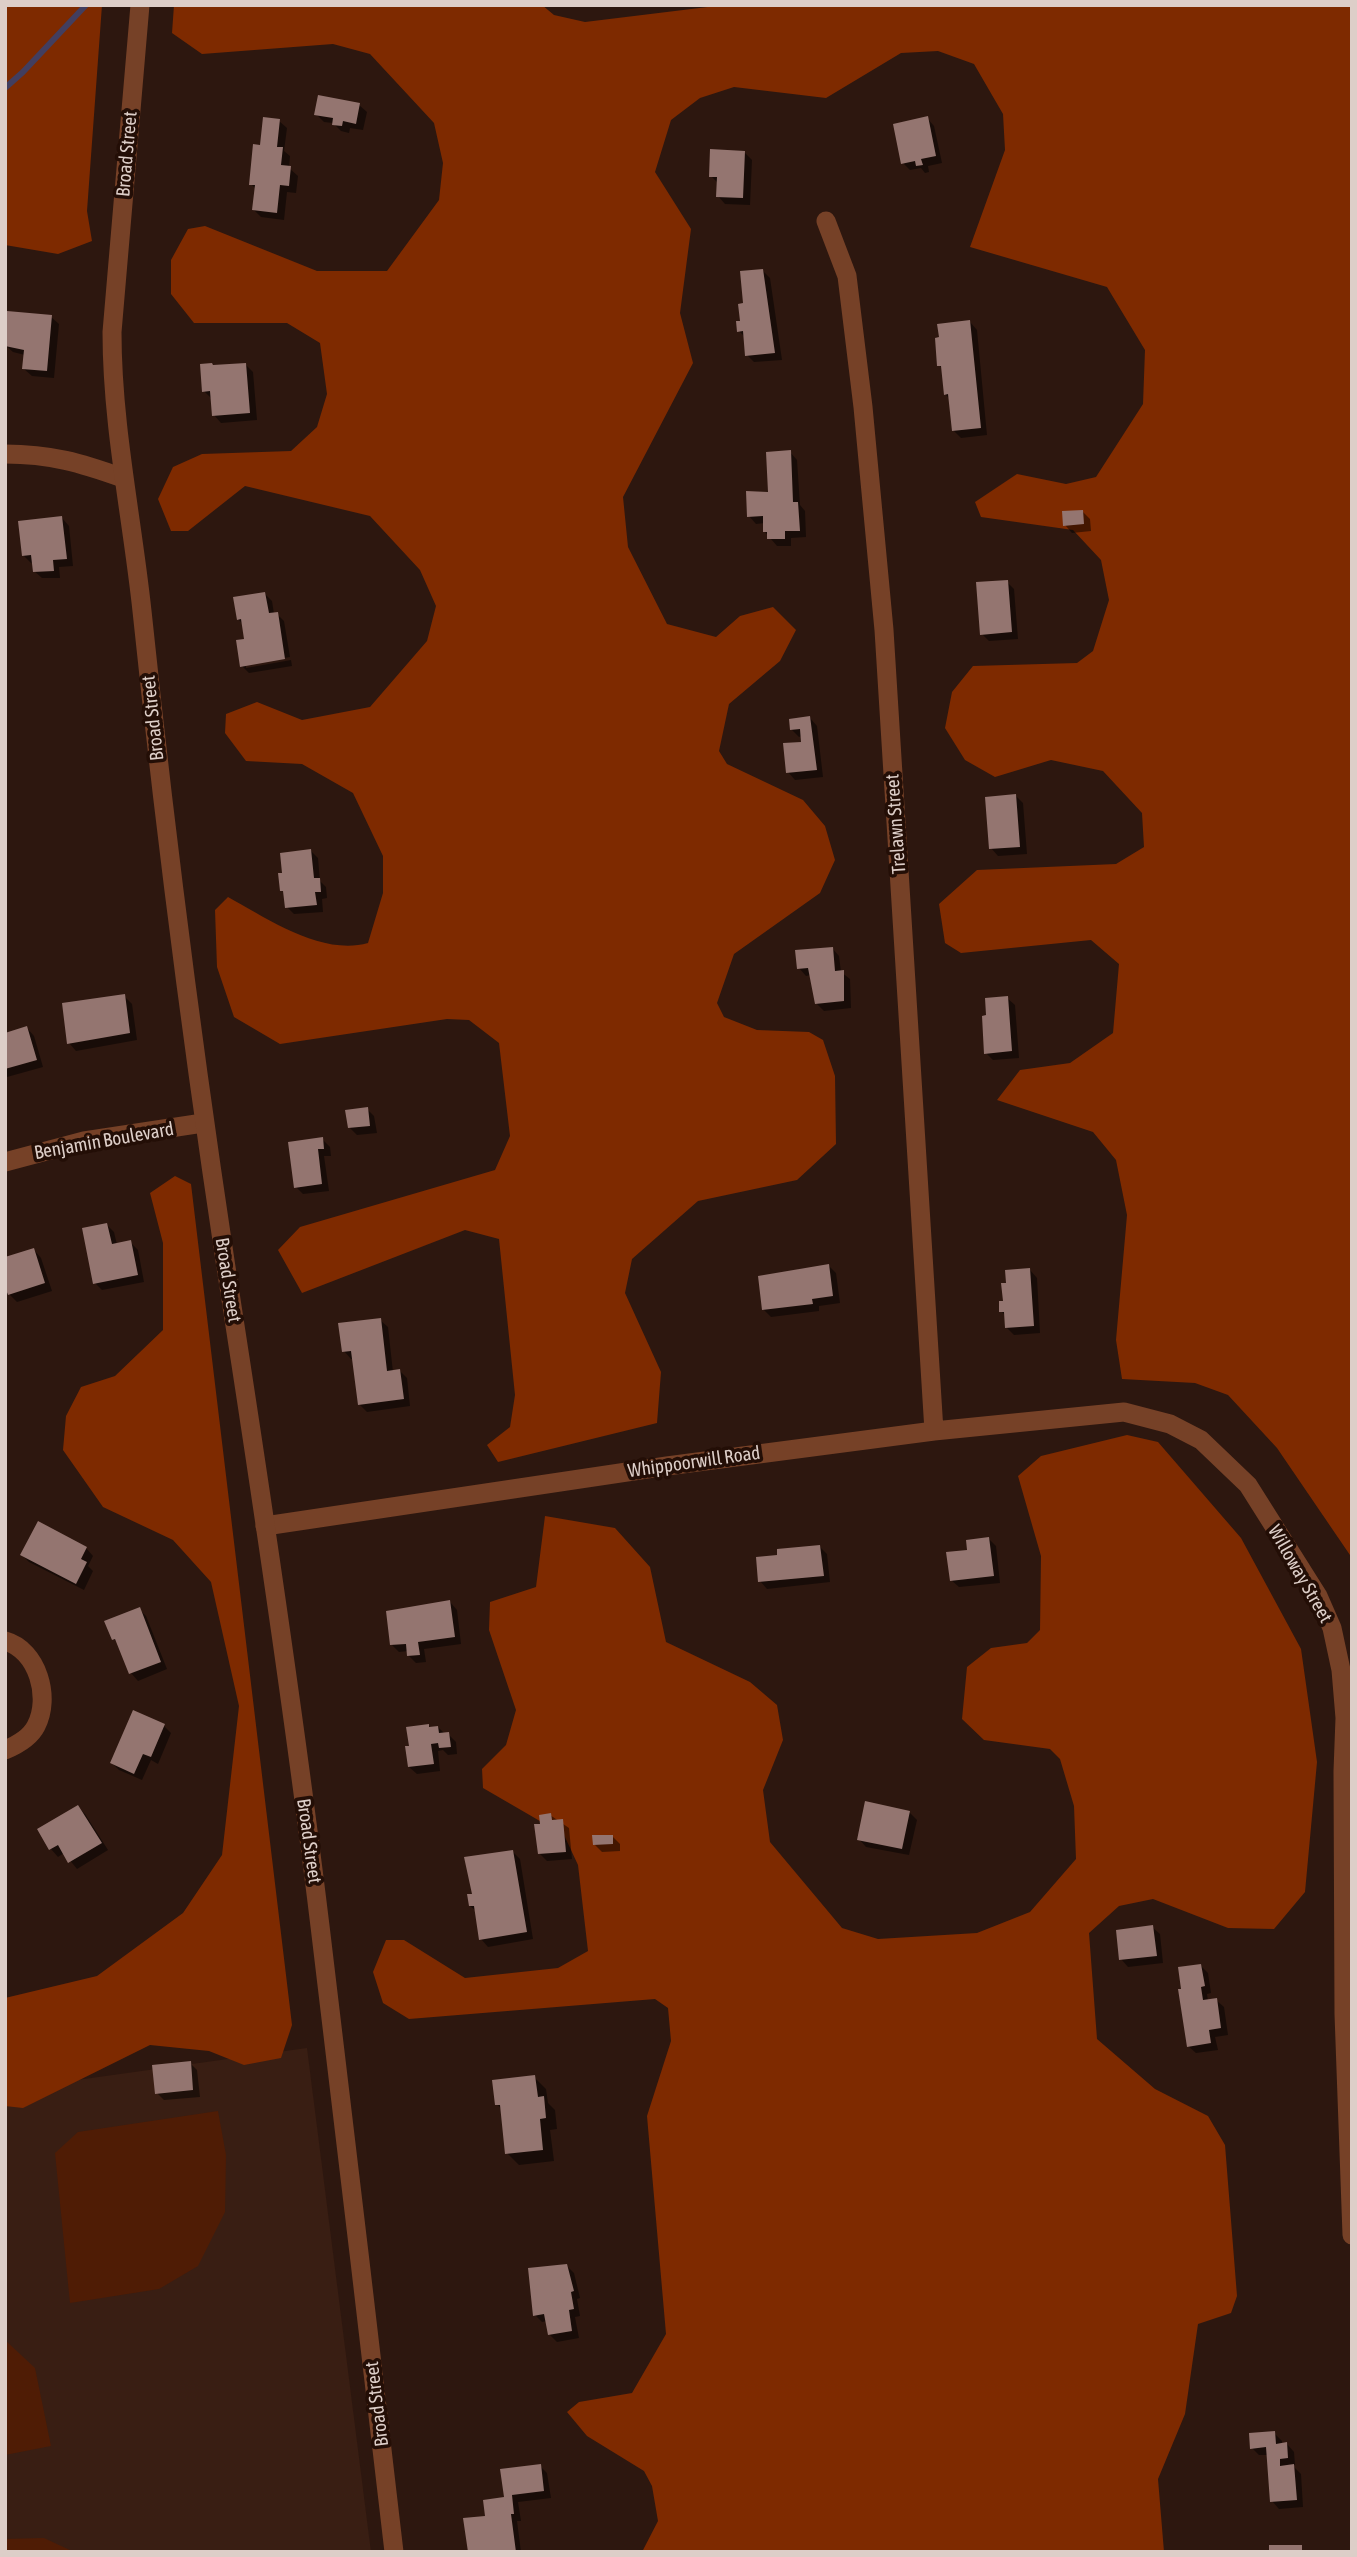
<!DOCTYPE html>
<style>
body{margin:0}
#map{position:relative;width:1357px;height:2557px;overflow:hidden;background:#2d170f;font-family:"Asap Condensed",sans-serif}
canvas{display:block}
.frame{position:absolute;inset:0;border:7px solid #ddcec8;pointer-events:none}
</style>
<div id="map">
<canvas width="1357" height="2557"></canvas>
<div class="frame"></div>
</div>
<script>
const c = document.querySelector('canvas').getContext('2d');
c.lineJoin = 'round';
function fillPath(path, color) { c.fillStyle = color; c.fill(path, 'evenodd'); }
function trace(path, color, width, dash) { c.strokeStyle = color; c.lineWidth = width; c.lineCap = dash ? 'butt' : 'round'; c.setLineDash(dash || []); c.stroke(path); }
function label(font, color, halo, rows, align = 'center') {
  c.font = font + ' "Asap Condensed",sans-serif'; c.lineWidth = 7; c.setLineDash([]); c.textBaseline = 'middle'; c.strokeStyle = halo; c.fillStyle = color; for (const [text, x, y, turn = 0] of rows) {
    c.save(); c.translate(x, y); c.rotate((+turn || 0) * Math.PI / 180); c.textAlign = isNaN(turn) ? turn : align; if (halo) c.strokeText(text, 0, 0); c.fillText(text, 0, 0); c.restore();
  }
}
const built = new Path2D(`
 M307,2048L371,2552H5V2090Z`);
const green = new Path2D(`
 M218,2111L226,2155L225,2212L198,2266L159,2289L70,2303L55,2153L78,2132Z
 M5,2340L35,2368L51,2446L5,2455Z
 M44,2538L74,2552H5V2539Z`);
const forest = new Path2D(`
 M5,5H102L87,211L92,241L58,254L5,245Z
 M174,5H542L554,15L585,22L724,5H1352V1558L1277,1448L1228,1395L1195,1383L1122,1379L1116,1340L1127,1215L1116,1160L1093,1132L997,1100L1020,1070L1070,1063L1113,1033L1119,964L1091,940L961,953L945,943L939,904L977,870L1116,864L1144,847L1142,813L1103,771L1051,760L995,777L965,760L945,728L952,692L973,666L1077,663L1093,651L1109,600L1101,560L1073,530L981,517L975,502L1017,474L1066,484L1096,477L1143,404L1145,350L1107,287L970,247L1005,150L1003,114L974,64L938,51L901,53L826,98L734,87L700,98L671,120L655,172L691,229L680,313L693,363L623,497L628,547L667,624L716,637L740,616L773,607L796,630L780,661L729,704L719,751L727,764L803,800L825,826L835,860L820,893L734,954L717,1003L724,1017L757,1030L809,1032L823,1040L835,1076L836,1144L797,1180L698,1201L632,1259L625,1293L661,1372L657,1423L498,1462L487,1445L510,1427L515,1395L499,1239L465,1230L302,1293L278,1250L300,1227L495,1170L510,1136L499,1043L469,1020L447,1019L280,1044L234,1017L217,967L215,910L228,897C268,919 322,956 368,943L383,893V856L353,793L302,764L246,761L225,733L226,714L257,702L302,720L370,707L427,641L436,606L420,570L370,516L245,486L188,531H171L158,499L173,467L202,454L291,451L317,427L327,394L320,343L287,323H194L171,294V260L188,229L205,226L317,271H387L439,200L443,163L434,123L370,54L333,44L202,54L172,33Z
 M175,1176L191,1184L292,2025L281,2058L244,2065L209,2051L150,2045L23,2108L5,2106V1998L97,1976L183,1913L222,1855L239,1706L211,1582L173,1540L103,1507L63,1450L66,1416L81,1387L115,1376L163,1330V1243L150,1193Z
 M1127,1435L1158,1442L1241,1538L1301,1649L1317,1762L1305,1892L1274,1929L1228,1928L1153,1899L1119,1906L1089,1933L1097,2039L1155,2089L1208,2116L1225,2145L1237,2296L1231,2313L1198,2324L1185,2414L1158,2479L1164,2552H642L658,2521L652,2486L644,2471L587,2436L567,2412L579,2402L632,2393L666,2334L647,2116L671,2041L668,2008L655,1999L409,2019L383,2003L373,1972L386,1940H404L465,1978L558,1968L588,1951L578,1865L564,1835L483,1788L482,1769L506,1745L516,1710L489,1630L490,1602L536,1587L545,1516L615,1528L650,1567L666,1642L750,1682L777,1705L783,1740L763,1790L770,1842L842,1928L878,1939L977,1933L1030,1912L1076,1859L1074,1806L1060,1759L1050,1749L984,1740L962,1719L967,1667L991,1648L1027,1643L1040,1630L1041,1556L1018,1476L1041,1456Z`);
const shadow = new Path2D(`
 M359,105L367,112L363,130L350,128L349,133L341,131L333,123L324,122L316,114Z
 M927,118L934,126L942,163L928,166L929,172L925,173L921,168L910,170L903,163Z
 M279,121L287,128L284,151L290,156L289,168L298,176L296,193L287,192L284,220L261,217L254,210L256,189L251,184L261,147Z
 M744,152L752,160L750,205L725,204L718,196V183L711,176Z
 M763,271L770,278L782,360L754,362L747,355L745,337L739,331L745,304Z
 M51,317L59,324L54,378L32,376L24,369L25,355L13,352L5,345Z
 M970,322L977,330L987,435L961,438L953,430L950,399L945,394L943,369L939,365Z
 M246,365L253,372L257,420L221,423L214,415L211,398L204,391Z
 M790,452L797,460L800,505L805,511L806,537L791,538V546H777L765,532V523L756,524L749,516L770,494Z
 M1083,512L1090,519L1091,531L1072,533L1065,525Z
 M62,518L69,526L73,566L59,567L60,578H42L34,571V562L31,563L23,555Z
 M1007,582L1014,589L1018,639L989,641L982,634Z
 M265,594L272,601L274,614H277L284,621L290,657L246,664V668L291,660L292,666L249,673L242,666L246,640L243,624L238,619Z
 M810,718L817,726L823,777L795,780L788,772L803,744L802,736L799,737L791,729Z
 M1016,796L1023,803L1027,854L998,856L991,848Z
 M311,851L318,858L320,881L326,887L327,898L322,899L323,912L294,914L287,907L286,894L282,890Z
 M832,948L839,956L841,972L850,979L851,1008L824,1011L816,1003L811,975L806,976L799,968Z
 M124,996L132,1004L137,1040L76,1051L69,1043Z
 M1007,998L1015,1005L1019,1058L993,1060L986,1053Z
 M27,1028L34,1036L43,1067L7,1077L5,1034Z
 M367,1109L374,1116L377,1133L357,1135L350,1128Z
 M322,1139L330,1147L331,1156H324L329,1191L303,1194L296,1187Z
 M107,1225L114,1232L117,1245L130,1242L138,1250L144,1282L102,1290L95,1283Z
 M34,1250L41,1258L52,1291L17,1302L9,1294L5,1295V1260Z
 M829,1266L836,1273L840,1303L819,1306V1311L771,1317L763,1309L798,1272V1269Z
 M1030,1270L1037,1278L1040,1333L1014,1335L1006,1327V1316L1001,1311L1004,1303Z
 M380,1320L388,1327L393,1372L400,1371L407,1378L410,1406L367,1412L359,1404L354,1358L351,1359L344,1351Z
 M989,1539L996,1546L1000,1583L959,1587L951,1580L969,1551Z
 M820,1547L827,1554L830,1582L767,1589L760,1581L779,1556Z
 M86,1548L93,1556L88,1566L93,1571L84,1590L29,1562L22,1555Z
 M450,1602L457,1610L461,1644L424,1649L426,1662L416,1663L409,1656L408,1651L399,1652L392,1645Z
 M139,1609L146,1616L167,1669L138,1681L131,1673L119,1644L114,1639Z
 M164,1726L171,1733L158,1764L151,1760L142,1780L119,1770L112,1763Z
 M429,1726L431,1728L438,1727L445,1734H448L456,1742L457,1754L448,1755L443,1750L438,1751L440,1771L417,1774L409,1767L411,1748Z
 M78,1807L85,1814L108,1850L77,1869L64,1853L58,1857L51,1849L39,1830Z
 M909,1812L917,1820L909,1855L866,1847L859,1839Z
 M550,1815L569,1828L572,1859L547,1861L539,1853L542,1825Z
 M612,1836L620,1844V1851L602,1852L594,1844Z
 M513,1852L520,1859L533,1939L488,1947L481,1939L476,1911L470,1906L474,1895Z
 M1152,1927L1160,1934L1163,1963L1128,1967L1121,1959Z
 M1201,1966L1208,1973L1211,1993L1207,1994L1208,2001L1216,2000L1224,2007L1228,2035L1215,2037L1218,2050L1196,2053L1188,2046Z
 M190,2063L197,2070L200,2097L164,2100L157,2093Z
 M534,2077L546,2089L548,2103L555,2110L557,2129L550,2130L554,2161L519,2165L507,2153L502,2110L497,2104Z
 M567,2266L574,2273L580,2298L577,2299L580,2316L575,2317L579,2338L557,2342L550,2335L547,2321L542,2322L535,2315Z
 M1274,2433L1282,2441V2445L1287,2444L1294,2452L1295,2465H1292L1301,2474L1303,2507L1279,2509L1272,2501L1268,2455H1259L1252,2448Z
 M540,2466L547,2473L551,2498L518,2502L521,2521H517L521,2552H469L487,2517Z`);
const stream = new Path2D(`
 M5,88L23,72L86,5`);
const building = new Path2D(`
 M318,95L360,103L356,124L343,121L342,126L332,125L333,118L314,115Z
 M928,116L936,156L921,159L923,165L916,166L915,161L901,164L893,124Z
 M263,117L280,119L277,147H283L281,165L291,166L289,186L280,185L277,213L252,210L255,185H249L253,144L260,145Z
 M710,149L745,151L743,198L716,197L717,177H709Z
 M763,269L775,353L745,356L743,331L737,332L736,321H740L738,304L743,303L740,271Z
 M7,311L52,315L47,371L22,369L24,350L5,346Z
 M970,320L981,428L952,431L948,394L944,395L941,366H937L935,338L939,337L937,324Z
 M212,363L213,365L246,363L250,413L212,416L210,391L202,392L200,364Z
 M791,450L793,502H798L800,531H785V539H767V532H763V516L747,517L746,491L768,492L766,452Z
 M1083,510L1084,524L1063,526L1062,511Z
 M62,516L67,559L53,560L54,571L33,572L31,555L22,556L18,521Z
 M1008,580L1012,632L980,635L976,582Z
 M265,592L269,613L278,612L285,659L240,667L236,640L244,639L241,619L237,620L233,597Z
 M810,716L817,770L786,773L783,743L801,742L800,729L790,730L789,719Z
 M1016,794L1020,847L989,849L985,797Z
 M311,849L314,878H320L321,892H315L317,905L285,908L283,891H280L278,873H282L280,853Z
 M833,947L835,971L844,970V1001L815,1004L808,968L797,969L795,950Z
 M125,994L130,1033L67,1044L62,1003Z
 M1008,996L1012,1051L984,1054L982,1016L986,1015L985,998Z
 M27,1026L37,1060L5,1069V1033Z
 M368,1107L370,1126L348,1128L345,1110Z
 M323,1137L324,1149H318L322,1184L294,1188L288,1142Z
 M107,1223L112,1244L131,1240L138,1275L93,1284L82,1228Z
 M34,1248L45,1283L8,1295L5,1287V1257Z
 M829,1264L833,1296L812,1299L813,1304L762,1310L758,1276Z
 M1030,1268L1034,1326L1005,1328L1004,1312H999V1301H1003L1001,1283H1006L1005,1270Z
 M381,1318L387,1371L400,1369L404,1399L358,1405L351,1351L342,1352L338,1323Z
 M38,1521L87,1547L81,1559L87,1562L76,1584L20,1555Z
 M989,1537L994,1576L950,1581L946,1552L967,1550L966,1540Z
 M820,1545L824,1576L758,1582L756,1557L777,1555V1549Z
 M450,1600L455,1637L418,1642L420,1655L407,1656L406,1644L390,1645L386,1611Z
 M140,1607L161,1662L129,1674L115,1639L112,1640L104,1621Z
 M133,1710L165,1724L151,1757L143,1754L134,1774L110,1763Z
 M429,1724V1727L438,1726L439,1733L449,1732L451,1747L439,1748L438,1743L431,1744L434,1764L408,1767L405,1746H409L406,1727Z
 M865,1801L910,1811L902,1849L857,1840Z
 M78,1805L102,1843L68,1863L58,1845L49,1850L37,1829Z
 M551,1813L552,1820L563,1819L566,1852L538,1854L534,1824H540L539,1815Z
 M592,1835H613V1844L593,1845Z
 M513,1850L527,1932L479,1940L474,1906H469L467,1894H472L464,1857Z
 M1153,1925L1157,1956L1119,1960L1116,1930Z
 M1201,1964L1205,1986L1201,1987L1203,2000L1217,1998L1221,2028L1209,2030L1211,2043L1187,2047L1178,1989H1181L1178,1967Z
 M191,2061L193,2090L155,2094L152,2065Z
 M535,2075L538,2097L544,2096L546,2118L540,2119L543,2150L505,2154L500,2105H495L492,2080Z
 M567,2264L574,2291L571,2292L574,2309L569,2310L572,2331L548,2335L544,2314L533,2316L528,2268Z
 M1275,2431L1276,2444L1287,2442L1288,2458L1280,2459V2466L1294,2464L1297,2500L1270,2502L1266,2447L1250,2449L1249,2433Z
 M541,2464L544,2491L512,2495L514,2514H511L516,2552H468L463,2518L485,2516L483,2500L504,2497L500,2469Z
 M1269,2545H1302V2552H1269Z`);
const minor = new Path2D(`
 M826,221L847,276L863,407L884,630L934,1431
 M5,454C51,454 81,463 123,478
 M5,1162L84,1141L203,1123
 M265,1526L667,1466L934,1431L1124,1412L1170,1424L1201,1440L1248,1485L1318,1596L1332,1628L1341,1670L1345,1718L1343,1771L1344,2014L1352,2235
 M5,1641C38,1650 51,1698 36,1726C30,1738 17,1745 5,1750`);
const tertiary = new Path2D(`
 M140,5L112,332C112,426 132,517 142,611C168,861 201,1110 240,1358C269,1547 297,1736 320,1926C346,2135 369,2343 394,2552`);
const streetNames = [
 ["Broad Street",127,154,-85],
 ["Broad Street",153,718,-96],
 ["Trelawn Street",896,824,-94],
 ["Benjamin Boulevard",104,1141,-10],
 ["Broad Street",228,1280,81],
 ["Whippoorwill Road",694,1462,-8],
 ["Willoway Street",1300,1574,60],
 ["Broad Street",309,1841,82],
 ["Broad Street",377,2404,-97]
];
fillPath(built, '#391e13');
fillPath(green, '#4f1c05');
fillPath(forest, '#7e2a00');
fillPath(shadow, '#0007');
trace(stream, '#423e5f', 6);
fillPath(building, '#947570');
trace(minor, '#764127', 19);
trace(tertiary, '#764127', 19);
label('19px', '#ddcec8', '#230e06', streetNames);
</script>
